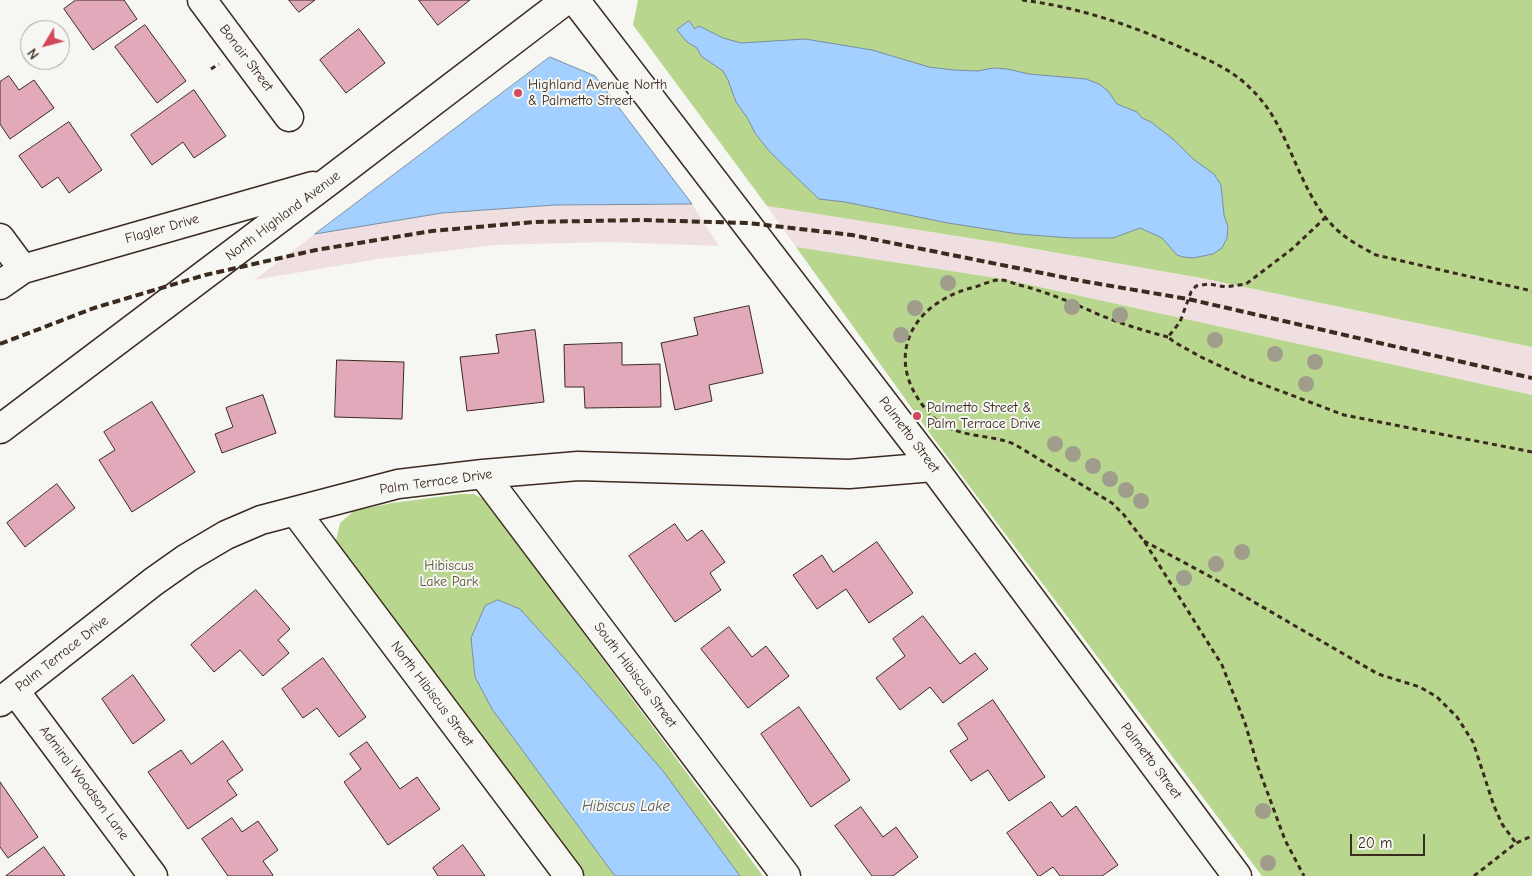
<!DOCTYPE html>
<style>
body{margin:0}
#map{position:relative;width:1532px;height:876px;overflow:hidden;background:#f6f6f2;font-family:"Comic Neue",sans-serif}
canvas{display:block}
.north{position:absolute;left:20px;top:20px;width:50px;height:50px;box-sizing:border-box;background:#f6f6f2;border:1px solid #aba49d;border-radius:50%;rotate:233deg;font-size:14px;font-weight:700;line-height:20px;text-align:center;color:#3b2a1e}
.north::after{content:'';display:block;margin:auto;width:18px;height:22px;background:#d1495b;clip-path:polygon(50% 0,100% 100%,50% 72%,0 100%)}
.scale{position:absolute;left:1350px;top:834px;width:75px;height:22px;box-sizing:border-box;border:2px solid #3b2a1e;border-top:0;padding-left:6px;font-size:15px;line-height:18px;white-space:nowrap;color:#3b2a1e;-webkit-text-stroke:4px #f6f6f2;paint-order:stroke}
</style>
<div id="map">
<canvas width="1532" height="876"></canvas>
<div class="north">N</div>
<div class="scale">20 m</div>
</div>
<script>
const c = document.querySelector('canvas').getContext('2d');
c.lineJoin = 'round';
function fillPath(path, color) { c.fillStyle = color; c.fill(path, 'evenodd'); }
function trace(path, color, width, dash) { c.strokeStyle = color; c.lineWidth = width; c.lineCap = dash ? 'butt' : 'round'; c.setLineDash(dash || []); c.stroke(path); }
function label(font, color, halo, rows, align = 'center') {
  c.font = font + ' "Comic Neue",sans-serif'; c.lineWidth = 4; c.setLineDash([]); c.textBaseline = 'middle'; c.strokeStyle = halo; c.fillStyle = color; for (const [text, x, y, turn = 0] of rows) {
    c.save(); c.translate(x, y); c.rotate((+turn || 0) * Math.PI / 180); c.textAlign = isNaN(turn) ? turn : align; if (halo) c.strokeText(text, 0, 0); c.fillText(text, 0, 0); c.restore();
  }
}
const built = new Path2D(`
 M692,204L719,246L608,242L495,245L378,259L254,280L315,234L442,213L555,205Z
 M767,206L1001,243L1201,278L1532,347V395L1003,279L796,247Z`);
const green = new Path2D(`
 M638,0H1532V347L1201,278L1001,243L767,206L633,25Z
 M796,247L1003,279L1532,395V876H1262L934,439Z
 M461,494H474L485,500L763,876H584L345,557L336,541L340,523L354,511L392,503Z`);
const water = new Path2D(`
 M689,21L695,29L699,26L723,38L741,43L805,39L872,50L929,67L954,70L977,71L994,68L1007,69L1029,74L1086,79L1099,84L1108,91L1117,104L1137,112L1142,118L1151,122L1174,140L1193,159L1214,174L1221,185L1224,215L1228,227L1227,238L1222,248L1213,254L1193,258L1183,257L1177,255L1162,238L1140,228L1113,238H1071L1018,234L948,223L845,202L819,199L770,152L755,133L748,119L736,102L728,80L723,71L701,56L697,48L687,42L677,30Z
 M550,57L595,76L692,204L555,205L442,213L315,234Z
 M498,600L520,609L584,680L663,771L740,876H615L492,709L475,677L471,638L485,606Z`);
const building = new Path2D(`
 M76,0H124L137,19L93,50L64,9Z
 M289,0H315L299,12Z
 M419,0H470L438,25Z
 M145,25L186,81L157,103L115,47Z
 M359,29L385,63L346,93L320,60Z
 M9,76L19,90L34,80L54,108L10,139L0,124V82Z
 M194,90L226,136L194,158L183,142L152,165L131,135Z
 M69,122L102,170L69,193L58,177L42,188L19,156Z
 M749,306L763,373L709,385L712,401L675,410L661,343L698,335L694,318Z
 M535,330L544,402L467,411L460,357L499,353L496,335Z
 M622,343V365L660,364L661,407L585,408L584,387H565L564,345Z
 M337,360L404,362L402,419L335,417Z
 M263,395L276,433L222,453L215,434L233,427L226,408Z
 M152,402L195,472L132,512L99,460L115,450L104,432Z
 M57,484L75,508L25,547L7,523Z
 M675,524L687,541L702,530L725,562L710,573L721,590L675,622L629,556Z
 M877,542L913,593L869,623L846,589L817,609L793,575L822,555L833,572Z
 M256,590L290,629L278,640L289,653L263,676L240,650L214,672L191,645Z
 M923,616L960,664L975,653L988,669L943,703L930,687L900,710L876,678L905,656L893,639Z
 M729,627L752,657L766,646L789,676L748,708L701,649Z
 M323,658L366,717L339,737L317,708L303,718L282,689Z
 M133,675L165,720L133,744L102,699Z
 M993,700L1045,777L1009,801L988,770L971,781L950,751L968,739L958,724Z
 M799,707L850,780L811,807L761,734Z
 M223,741L243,770L227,781L237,795L188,829L148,772L181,750L191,764Z
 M367,742L400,789L417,777L440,809L388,845L344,782L361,769L350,754Z
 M0,782L38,837L8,858L0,847Z
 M1051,802L1062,817L1076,806L1118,865L1102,876H1060L1053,867L1040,876H1038L1007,833Z
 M861,807L883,837L896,827L918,857L893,876H872L835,826Z
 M232,818L242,832L258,821L278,850L263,861L273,875L272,876H228L202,839Z
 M463,845L485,876H438L433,868Z
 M44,847L65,876H6Z`);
const path = new Path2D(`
 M1022,0C1078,7 1131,25 1182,48C1199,56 1217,63 1233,74C1248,84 1262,99 1272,115C1296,154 1306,206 1343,235C1353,243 1365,249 1376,255L1532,291
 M211,69L219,64
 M1326,217L1292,249L1246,284L1226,287L1209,284L1196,286L1191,292L1180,322L1168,337L1174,342L1201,357L1246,378L1344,415L1532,452
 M1168,337C1145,331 1122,324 1100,315C1072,303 1048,292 1019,285C1013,283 1006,280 1000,280C991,280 980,286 971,288C905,306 882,366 933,417C956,439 987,433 1014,444L1112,503L1124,515L1144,541L1222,665L1245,723L1258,767L1285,840L1304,876
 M1144,541L1211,577L1378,674L1420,687L1437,697L1457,717L1473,742L1494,806L1502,824L1516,843
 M1474,876L1516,843L1532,836`);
const minor = new Path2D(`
 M202,0L289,117
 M575,0L933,467L1237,876
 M0,238L23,269
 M0,285L23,269L313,186
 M0,429L329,181L566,0
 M483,474L786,876
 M295,511L569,876
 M15,691L153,876
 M0,702L153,582L187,558L226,535L261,520L398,484L483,474L578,466L849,474L933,467`);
const rail = new Path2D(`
 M0,344L94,308L205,275L316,250L432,231L534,222L640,220L748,223L852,235L1082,281L1188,299L1532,378`);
const trees = [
 [948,283],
 [1072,307],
 [915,308],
 [1120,315],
 [901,335],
 [1215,340],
 [1275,354],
 [1315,362],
 [1306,384],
 [1055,444],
 [1073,454],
 [1093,466],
 [1110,479],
 [1126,490],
 [1141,501],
 [1242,552],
 [1216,564],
 [1184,578],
 [1263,811],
 [1268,863]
];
const markers = [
 [518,93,5,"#d1495b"],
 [917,416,5,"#d1495b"]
];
const streetNames = [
 ["Bonair Street",246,58,53],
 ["North Highland Avenue",283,216,-37],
 ["Flagler Drive",162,229,-16],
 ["Palmetto Street",909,435,53],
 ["Palm Terrace Drive",436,482,-8],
 ["Palm Terrace Drive",62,654,-38],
 ["South Hibiscus Street",635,675,53],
 ["North Hibiscus Street",432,694,53],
 ["Palmetto Street",1151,761,53],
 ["Admiral Woodson Lane",84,783,53]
];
const poiNames = [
 ["Highland Avenue North",528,85],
 ["& Palmetto Street",528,101],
 ["Palmetto Street &",927,408],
 ["Palm Terrace Drive",927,424]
];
const parkNames = [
 ["Hibiscus",449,566],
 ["Lake Park",449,582]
];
const waterNames = [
 ["Hibiscus Lake",626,807]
];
fillPath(built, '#f0dfe1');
fillPath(green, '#b9d68e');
fillPath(water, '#a3d0fe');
trace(water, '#798ea4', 1);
fillPath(building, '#e1a9ba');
trace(building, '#3b2a1e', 1);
trace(minor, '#3b2a1e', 31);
trace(path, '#3b2a1e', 3, [5, 4]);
trace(minor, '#f6f6f2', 28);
trace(rail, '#3b2a1e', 4, [8, 4]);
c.fillStyle = '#a09d8d';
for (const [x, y] of trees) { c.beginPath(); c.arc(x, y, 8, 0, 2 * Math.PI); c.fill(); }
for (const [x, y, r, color] of markers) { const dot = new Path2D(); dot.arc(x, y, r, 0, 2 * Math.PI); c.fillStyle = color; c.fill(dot); trace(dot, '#f6f6f2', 2); }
label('14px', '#3b2a1e', '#f6f6f2', streetNames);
label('14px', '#3b2a1e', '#f6f6f2', poiNames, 'left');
label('14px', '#5a553a', '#f6f6f2', parkNames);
label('italic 15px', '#555456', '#f6f6f2', waterNames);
</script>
